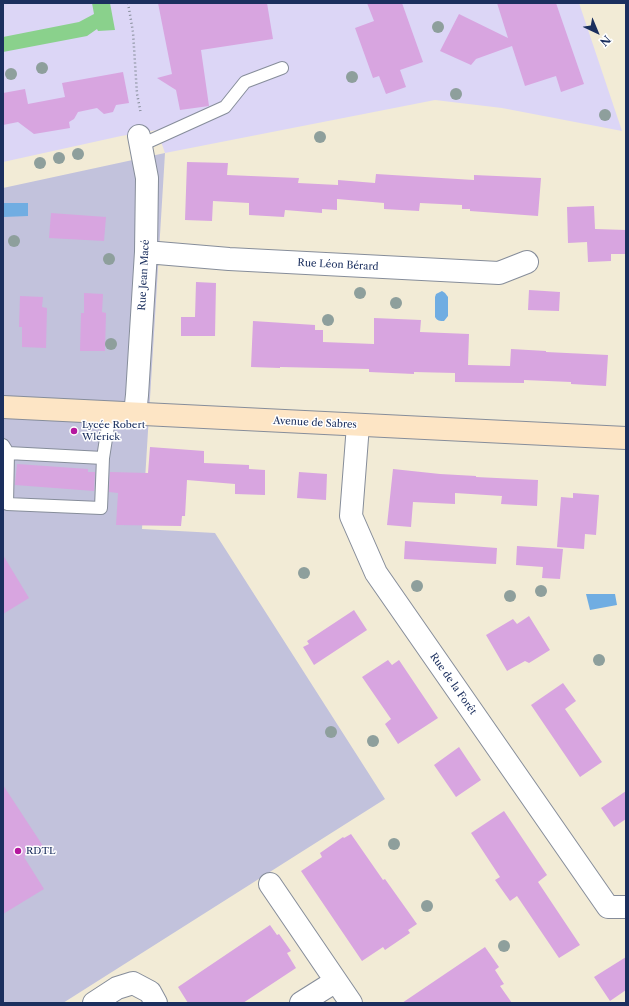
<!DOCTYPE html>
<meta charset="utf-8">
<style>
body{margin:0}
#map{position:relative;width:629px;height:1006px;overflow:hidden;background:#f2ebd6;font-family:"Libre Caslon Text",serif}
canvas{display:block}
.frame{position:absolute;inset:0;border:4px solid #1b2f5e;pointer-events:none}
.north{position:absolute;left:577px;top:12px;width:40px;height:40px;-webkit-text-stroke:3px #fff;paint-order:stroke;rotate:136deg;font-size:11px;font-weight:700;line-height:16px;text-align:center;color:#1b2f5e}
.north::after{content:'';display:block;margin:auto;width:14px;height:18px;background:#1b2f5e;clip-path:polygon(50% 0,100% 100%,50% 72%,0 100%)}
</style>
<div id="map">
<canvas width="629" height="1006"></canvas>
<div class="frame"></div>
<div class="north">N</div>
</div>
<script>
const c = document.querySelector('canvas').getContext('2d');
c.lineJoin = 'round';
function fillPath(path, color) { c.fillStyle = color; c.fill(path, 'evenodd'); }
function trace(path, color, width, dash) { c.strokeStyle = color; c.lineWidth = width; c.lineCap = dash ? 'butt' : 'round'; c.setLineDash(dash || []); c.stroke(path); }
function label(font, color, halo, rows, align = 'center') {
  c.font = font + ' "Libre Caslon Text",serif'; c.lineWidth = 3; c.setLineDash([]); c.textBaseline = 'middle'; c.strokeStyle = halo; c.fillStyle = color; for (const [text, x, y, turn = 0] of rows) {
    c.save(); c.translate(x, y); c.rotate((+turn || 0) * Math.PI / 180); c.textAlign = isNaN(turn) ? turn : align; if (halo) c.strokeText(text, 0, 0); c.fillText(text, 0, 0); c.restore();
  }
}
const built = new Path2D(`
 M3,3H579L622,131L502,108L435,100L165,153L157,130L121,136L3,162Z`);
const industrial = new Path2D(`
 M165,153L142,529L215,533L385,799L63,1003H3V188Z`);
const green = new Path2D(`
 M92,3H110L115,30L98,31L97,29L87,36L3,52V37L79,22L94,14Z`);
const water = new Path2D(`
 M3,203H28V216L3,217Z
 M442,291L445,293L448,297V316L444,321C440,321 437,321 435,317V297L436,294Z
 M586,594H615L617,605L590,610Z`);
const building = new Path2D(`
 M158,3H267L273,39L201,50L209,106L180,110L176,90L157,78L172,74Z
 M367,3H402L423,62L400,70L406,87L386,94L379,76L373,78L355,28L374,21Z
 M497,3H556L584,84L561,92L556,76L525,86L512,46L476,59L471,65L440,51L459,14L508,38Z
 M123,72L129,103L116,105L113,112L104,114L97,108L78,112L74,119L69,122L70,128L34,134L18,122L3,125V93L25,89L28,104L65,97L62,83Z
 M187,162L228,163L227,175L299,178L298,183L338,185V180L375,183L376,174L474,180V175L541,178L538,216L470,211V209H462V205L420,203L419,211L384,209V203L337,199V210L322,209V213L285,210L284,217L249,215V203L213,201L212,221L185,220Z
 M594,206L595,229L626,230V254H611V261L588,262L587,242L568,243L567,207Z
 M51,213L106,217L104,241L49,238Z
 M196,282L216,283L215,336H181V317H195Z
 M529,290L560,292L559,311L528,310Z
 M84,293L103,294L102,312L106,313L105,351H80L81,313H84Z
 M20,296L43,297L42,307L47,308L46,348L22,347V327H19Z
 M374,318L421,320L420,332L469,334L468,365L510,366L511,349L546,351V352L608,355L606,386L571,384V382L524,380V383L455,382V373L414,372V374L369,372V369L280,367V368L251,367L253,321L315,325V330H323V342L374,344Z
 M150,447L204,451V463L249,465V469L265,470V495L235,494V484L187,480L185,516H182L181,526L116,525L118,493L109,492L110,472L148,473Z
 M17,464L88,469V472H95L94,491L15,485Z
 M393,469L440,474L476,476V477L538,480L537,506L501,504L502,496L455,493V504L413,502L411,527L387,525Z
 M299,472L327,474L326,500L297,498Z
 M573,493L599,495L596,535L585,534L584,549L557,547L561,497L573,498Z
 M405,541L497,548L496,564L404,559Z
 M517,546L563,549L560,579L542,578L543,567L516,565Z
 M3,555L29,598L3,614Z
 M354,610L367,630L314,665L303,647L309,644L307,641Z
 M529,616L550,650L529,663L525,661L507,671L486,635L513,619L517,624Z
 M388,660L392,665L399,660L438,718L398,744L385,724L391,719L362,677Z
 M563,683L576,701L565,709L602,762L580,777L531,705Z
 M459,747L481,780L456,797L434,765Z
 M3,785L43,846L24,857L44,889L3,914Z
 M626,791V819L614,827L601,808Z
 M504,811L547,875L538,882L580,945L559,958L517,896L510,901L495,880L500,877L471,833Z
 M351,834L383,880L385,879L417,924L408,930L410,933L385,950L383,947L362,961L301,871L322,857L320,853L343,837L344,838Z
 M270,925L277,935L279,934L291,951L287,953L296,968L243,1003H188L178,987Z
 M485,947L499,967L495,970L504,984L500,986L512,1003H402Z
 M626,957V990L610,1001L594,977Z`);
const path = new Path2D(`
 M128,3L133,32L137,94L141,114`);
const lane = new Path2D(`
 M141,145L225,107L245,82L282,68
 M3,445L8,453L7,504L101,508L103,458L110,413
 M8,453L103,458`);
const street = new Path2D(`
 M146,252L229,259L499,273L527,262
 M135,414L137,395L146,252L147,178L139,136
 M358,425L351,516L376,573L608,907H626
 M270,884L351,1003
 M94,1003L117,988L133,983L150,992L156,1003
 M301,1003L336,981`);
const secondary = new Path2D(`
 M3,407L626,438`);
const trees = [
 [438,27],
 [42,68],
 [11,74],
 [352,77],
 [456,94],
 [605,115],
 [320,137],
 [78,154],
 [59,158],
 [40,163],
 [14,241],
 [109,259],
 [360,293],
 [396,303],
 [328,320],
 [111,344],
 [304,573],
 [417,586],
 [541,591],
 [510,596],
 [599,660],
 [331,732],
 [373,741],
 [394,844],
 [427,906],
 [504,946]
];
const markers = [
 [74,431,4,"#b5179e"],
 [18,851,4,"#b5179e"]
];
const streetNames = [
 ["Rue Léon Bérard",338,265,3],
 ["Rue Jean Macé",144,275,-87],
 ["Avenue de Sabres",315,423,3],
 ["Rue de la Forêt",453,684,55]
];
const poiNames = [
 ["Lycée Robert",82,425],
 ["Wlérick",82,437],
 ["RDTL",26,851]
];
fillPath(built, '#dcd6f6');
fillPath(industrial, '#c2c2dc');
fillPath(green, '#8ad18c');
fillPath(water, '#70ade2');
fillPath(building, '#d8a5e0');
trace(lane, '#868d9a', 14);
trace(street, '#868d9a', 24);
trace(secondary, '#868d9a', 24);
trace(path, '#868d9a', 2.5, [1, 3]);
trace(lane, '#fff', 12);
trace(street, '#fff', 22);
trace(secondary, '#fde5c5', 22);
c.fillStyle = '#8e9f9c';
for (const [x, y] of trees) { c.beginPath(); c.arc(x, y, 6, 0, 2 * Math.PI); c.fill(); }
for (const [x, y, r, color] of markers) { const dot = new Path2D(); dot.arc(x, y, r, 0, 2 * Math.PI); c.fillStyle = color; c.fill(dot); trace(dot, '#fff', 1.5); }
label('10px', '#1b2f5e', '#fff', streetNames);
label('10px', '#1b2f5e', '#fff', poiNames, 'left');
</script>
